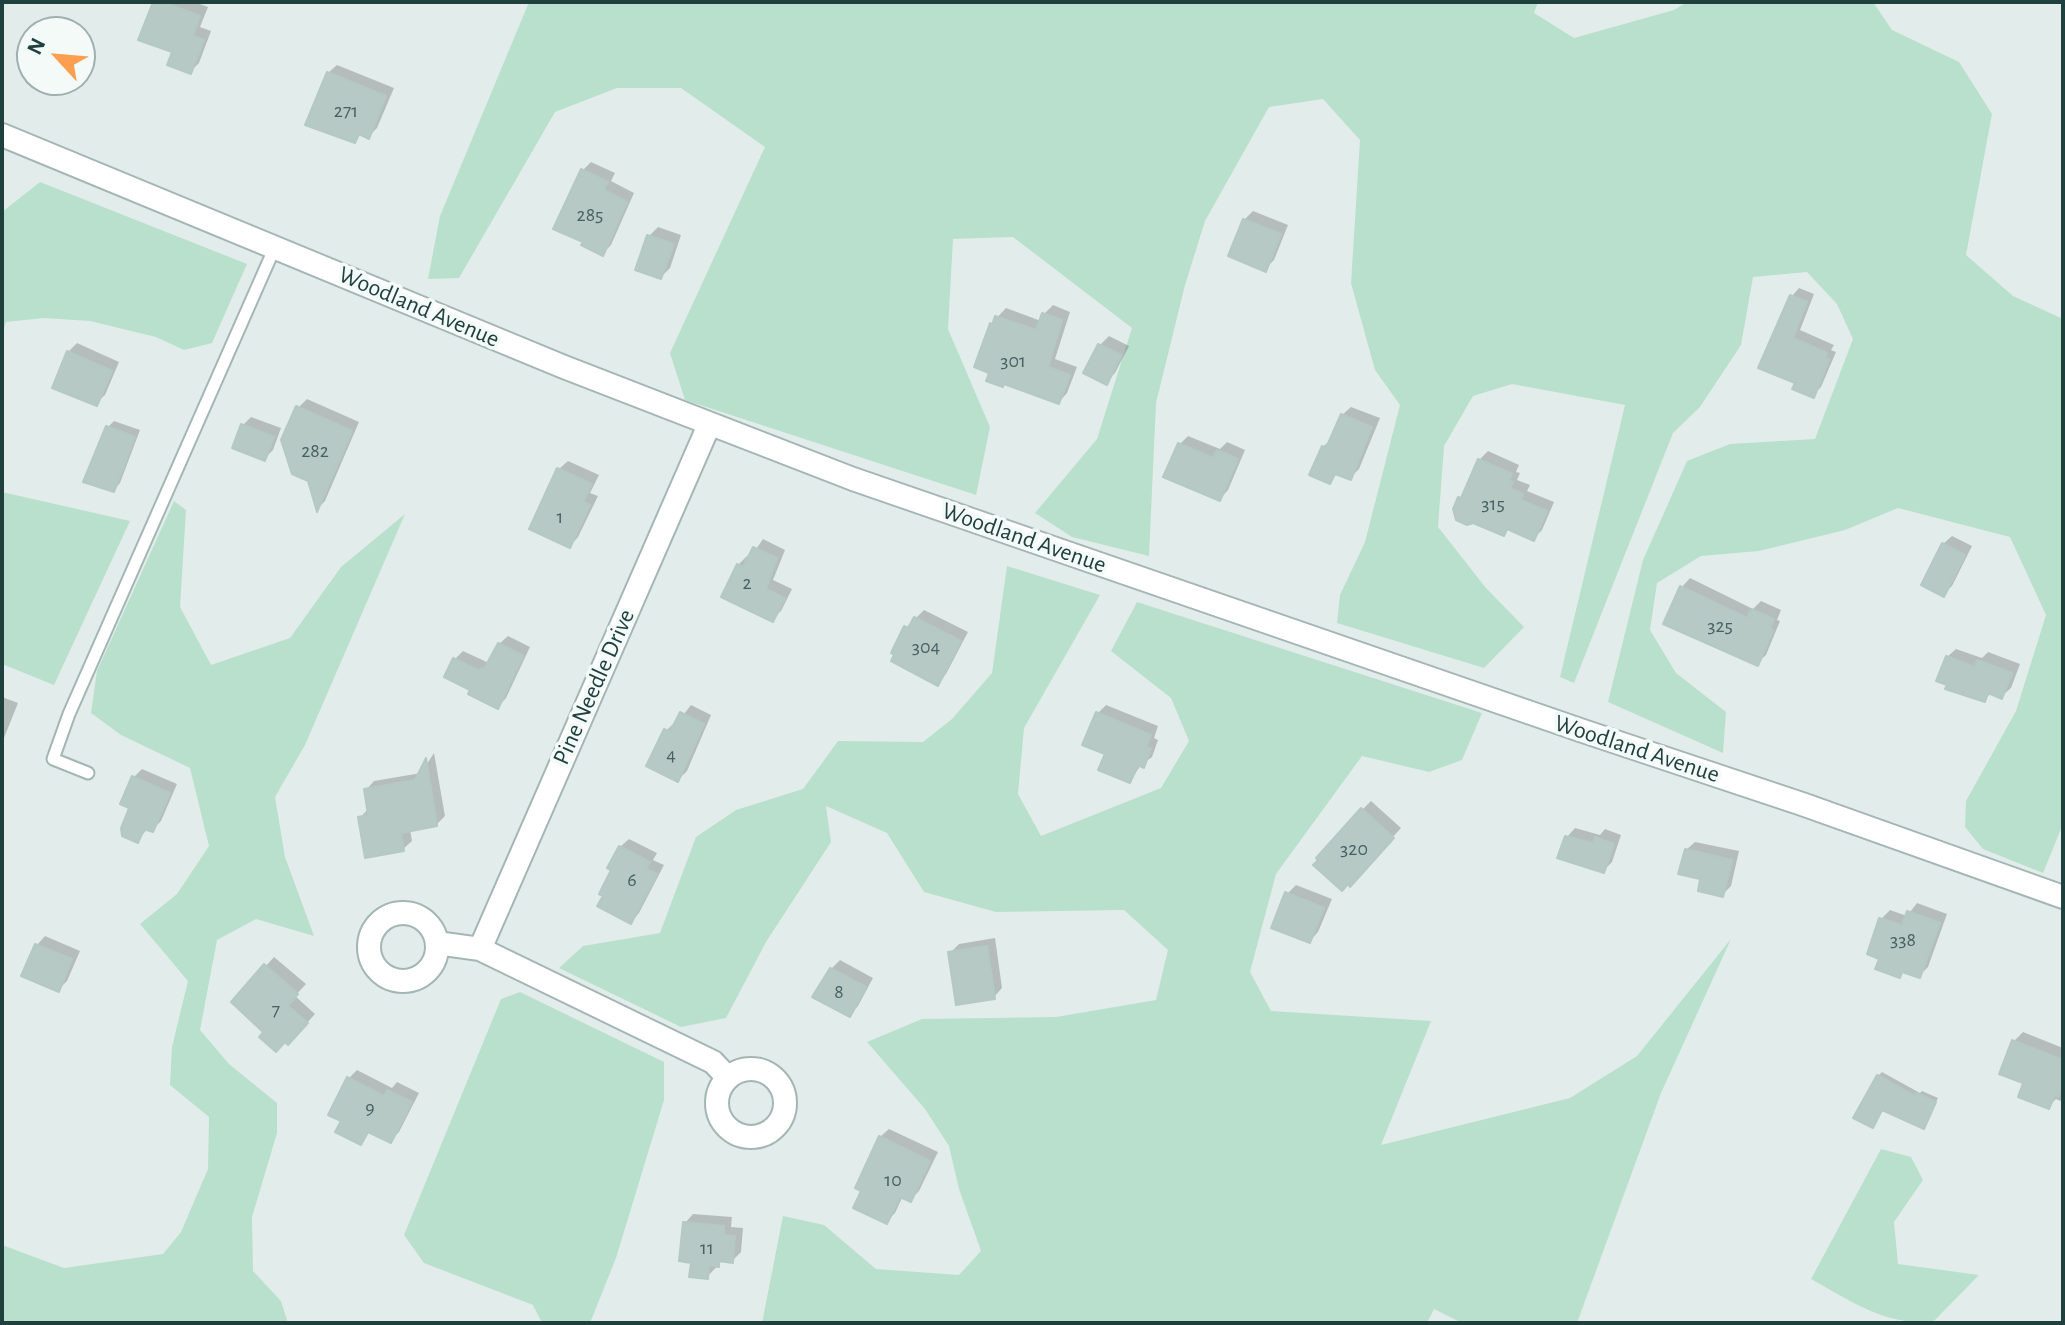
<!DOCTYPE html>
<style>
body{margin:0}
#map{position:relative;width:2065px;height:1325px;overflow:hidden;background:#e2edeb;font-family:"Alegreya Sans",sans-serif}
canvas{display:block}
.frame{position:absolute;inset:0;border:4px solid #20403e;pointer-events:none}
.north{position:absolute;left:16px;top:16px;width:80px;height:80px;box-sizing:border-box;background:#f3faf8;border:2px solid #9fb0ae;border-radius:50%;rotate:296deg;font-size:22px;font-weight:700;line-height:32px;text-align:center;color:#20403e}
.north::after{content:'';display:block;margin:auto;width:28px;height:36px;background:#fd9f50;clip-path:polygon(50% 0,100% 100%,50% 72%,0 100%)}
</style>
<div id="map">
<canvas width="2065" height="1325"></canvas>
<div class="frame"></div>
<div class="north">N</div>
</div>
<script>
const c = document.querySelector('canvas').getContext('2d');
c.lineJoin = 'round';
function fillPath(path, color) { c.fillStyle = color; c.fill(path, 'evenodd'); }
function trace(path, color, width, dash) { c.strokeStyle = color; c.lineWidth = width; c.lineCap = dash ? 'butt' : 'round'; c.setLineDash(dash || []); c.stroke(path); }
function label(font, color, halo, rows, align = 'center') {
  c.font = font + ' "Alegreya Sans",sans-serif'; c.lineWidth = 7; c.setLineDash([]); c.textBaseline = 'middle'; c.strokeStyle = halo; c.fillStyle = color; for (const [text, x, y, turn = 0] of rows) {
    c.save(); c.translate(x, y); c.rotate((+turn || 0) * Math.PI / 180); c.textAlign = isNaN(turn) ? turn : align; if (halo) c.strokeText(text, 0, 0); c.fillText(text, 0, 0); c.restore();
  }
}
const green = new Path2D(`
 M529,2H1538L1534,13L1574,38L1674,10L1687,2H1873L1892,30L1959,62L1992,114L1966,255L2013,296L2063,319V824L2043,873L1983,849L1965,827L1966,801L2016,711L2046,615L2010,537L1898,508L1845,530L1759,551L1701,556L1657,583L1650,630L1676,673L1726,712L1723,753L1608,702L1643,560L1687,461L1730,444L1815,439L1853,339L1837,304L1807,272L1753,277L1741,345L1700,407L1673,433L1574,683L1560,677L1625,405L1512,384L1473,396L1444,446L1438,527L1486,588L1524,627L1484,668L1337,623L1340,595L1365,542L1400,405L1375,370L1351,283L1360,140L1323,99L1269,107L1205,221L1185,285L1156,403L1149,556L1072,537L1035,513L1097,439L1132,328L1013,237L953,239L948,329L990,427L976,495L685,400L670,353L765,147L681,88H617L555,112L459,278L428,279L440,216Z
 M40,182L247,264L212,343L184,350L156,337L90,321L44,318L6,322L2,335V212Z
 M2,492L130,521L54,685L2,664Z
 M174,501L186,510L180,607L211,665L290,638L341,567L405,514L305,745L275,797L285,857L314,936L256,919L217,940L200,1030L229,1064L277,1103V1133L252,1217L253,1271L281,1301L288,1323H2V1245L64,1268L163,1254L181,1232L208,1169L209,1117L170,1085L172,1047L188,981L140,924L177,894L209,846L190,768L121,735L91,713L97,671Z
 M1007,566L1100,595L1024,728L1018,794L1041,836L1161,788L1189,741L1171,698L1111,651L1137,602L1482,713L1462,760L1429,772L1362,756L1276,874L1250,972L1271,1011L1431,1021L1381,1145L1570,1098L1637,1056L1731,939L1661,1093L1577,1323H1462L1434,1309L1427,1323H762L783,1216L824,1225L876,1269L959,1275L981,1251L959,1189L949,1146L925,1109L867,1042L922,1019L1056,1017L1156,1000L1168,950L1124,910L996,912L924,892L887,833L826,806L831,842L766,942L726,1018L681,1027L559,968L583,946L660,933L696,837L736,810L803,789L838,741L923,742L952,719L992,673Z
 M520,992L664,1062V1100L616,1258L590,1323H542L533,1305L424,1263L404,1235L501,999Z
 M1881,1149L1911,1157L1923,1180L1894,1222L1898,1264L1979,1275L1932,1323C1881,1323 1854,1303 1811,1279Z`);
const shadow = new Path2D(`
 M155,2H194L208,7L200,27L211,31L199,63L190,72L174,51Z
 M337,65L394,88L377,128L369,136L362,133L355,140L328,73Z
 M591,162L615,173L611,181L634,193L611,245L602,254L583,170Z
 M1253,211L1288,225L1274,260L1265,269L1244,220Z
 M658,227L681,235L670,268L661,277L649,236Z
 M1799,288L1814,294L1800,330L1834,345L1831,350L1836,352L1821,387L1813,395L1798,382L1761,367L1792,296Z
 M1053,305L1070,312L1055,359L1077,367L1067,393L1059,402L991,324L1006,308L1041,321L1044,314Z
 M1109,336L1129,346L1115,373L1106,382L1086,372L1100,345Z
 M77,343L119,362L105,395L96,403L68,352Z
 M307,399L359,422L325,501L318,508L298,408Z
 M1351,407L1380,418L1359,469L1350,478L1338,473L1330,481L1323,447L1333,437L1342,415Z
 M251,417L281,428L273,450L264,459L242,426Z
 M114,421L140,430L120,483L114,490L108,427Z
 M1188,436L1220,449L1227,442L1245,450L1228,490L1220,499L1180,444Z
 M1488,451L1519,465L1516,472L1520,473L1517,480L1530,485L1527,491L1554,502L1542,530L1533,539L1509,528L1504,534L1460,498L1465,492L1479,460Z
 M568,461L599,475L590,493L598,496L578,537L570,546L559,469Z
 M1952,536L1972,546L1952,586L1943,594V544Z
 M763,539L785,550L773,580L792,589L781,611L772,619L738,565L747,556L750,558Z
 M1690,578L1753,609L1761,601L1781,610L1777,620L1780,621L1766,655L1757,663L1682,587Z
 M924,610L968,632L946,674L938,683L897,654L906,628Z
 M508,636L530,647L506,698L498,707L473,689L455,659L463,651L489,663L499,644Z
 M1956,649L1982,658L1988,652L2020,664L2011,688L2002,696L1991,693L1984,700L1947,657Z
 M2,697L18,703L2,743Z
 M691,705L711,715L687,771L678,780L666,731L675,722L677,723Z
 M1106,705L1158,726L1154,738L1158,740L1152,757L1141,765L1130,781L1107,753L1097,714Z
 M434,753L445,816L436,825L410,829L412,841L403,849L360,818L369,808L366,790L374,781L421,773Z
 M142,769L177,784L161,821L152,830L148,828L138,840L132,807L134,777Z
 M1371,801L1401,828L1358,875L1362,810Z
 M1575,828L1600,835L1605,829L1621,835L1612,862L1603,871L1567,837Z
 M629,839L657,853L653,860L664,865L639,913L631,922L614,869L620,847Z
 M1695,842L1739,851L1731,886L1722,895L1703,878L1686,850Z
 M1296,885L1332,899L1318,932L1310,941L1287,894Z
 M1917,903L1947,914L1928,967L1920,975L1904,970L1899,975L1881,957V919L1890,910L1907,916Z
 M45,936L80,951L67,981L59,989L37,945Z
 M995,938L1002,988L994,997L951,952L959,944Z
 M274,957L306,984L295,996L315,1014L297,1034L266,1031L234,1002Z
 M840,960L873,978L858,1006L850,1015L831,969Z
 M2023,1032L2063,1048V1102L2056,1099L2049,1106L2026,1082L2014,1041Z
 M357,1070L392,1088L397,1082L419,1093L399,1132L390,1141L370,1131L360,1143L343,1120L348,1079Z
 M1882,1072L1920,1093L1922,1091L1938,1098L1923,1126L1883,1108L1872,1126L1878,1076Z
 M889,1129L938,1152L919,1191L910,1200L903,1196L895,1213L886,1222L880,1137Z
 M693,1214L732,1217L731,1227L743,1228L741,1252L732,1261L723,1260L707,1277L693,1261L685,1223Z`);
const building = new Path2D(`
 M153,2H163L200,16L193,36L204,40L191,74L167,65L172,52L138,40Z
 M327,72L386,96L369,139L359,134L355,143L305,125Z
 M581,169L608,182L604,190L627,202L603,256L581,245L583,242L553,229Z
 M1243,219L1281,234L1266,272L1228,256Z
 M647,235L674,244L661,279L635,270Z
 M1790,295L1807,302L1793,338L1827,353L1825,358L1829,360L1814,398L1792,389L1795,383L1758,368Z
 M1042,313L1062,320L1048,367L1070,375L1059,404L1004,384L1003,387L986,381L989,373L974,367L990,323L992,325L995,316L1036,330Z
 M1098,344L1121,355L1107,385L1083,373Z
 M67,351L112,371L97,406L52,388Z
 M296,406L352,431L317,512L308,481L292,474L281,440Z
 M1341,414L1372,427L1351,480L1335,474L1330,484L1309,475L1322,446L1326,448Z
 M241,424L274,437L265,461L232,448Z
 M106,426L135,437L114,492L83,482Z
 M1178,443L1213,458L1217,450L1238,459L1220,501L1163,477Z
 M1478,459L1512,474L1509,480L1513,482L1510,488L1523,494L1520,500L1547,511L1534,541L1507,529L1504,536L1473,523L1467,525L1456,520L1453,509L1458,497L1461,498Z
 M557,468L592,484L583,502L590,505L570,548L529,529Z
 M1942,543L1965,555L1944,597L1921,585Z
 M753,547L777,558L766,589L785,598L773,622L721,597L737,564L743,567Z
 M1680,586L1747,618L1751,609L1774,619L1770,628L1773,630L1758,666L1663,624Z
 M914,617L961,641L938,686L891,661L894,655L891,653L904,626L908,628Z
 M498,643L523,656L498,709L468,694L470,690L444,677L453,658L480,671L481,668L484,669Z
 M1946,656L1975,667L1977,660L2012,673L2002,699L1988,693L1985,702L1945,689L1947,685L1936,681Z
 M680,712L704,724L678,782L646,766L664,729L670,732Z
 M1096,712L1151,735L1146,747L1151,749L1144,768L1138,765L1130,783L1098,770L1105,754L1082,745Z
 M426,758L437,826L401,833L404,851L365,858L358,817L368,815L364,789L415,780Z
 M132,776L170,793L153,832L144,829L138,843L122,836L121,828L129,808L120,804Z
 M1361,808L1394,838L1350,887L1348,884L1342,891L1313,865L1318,860L1316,858Z
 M1565,836L1593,843L1595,837L1614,844L1604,873L1557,858Z
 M619,846L650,862L646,869L657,874L631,924L597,906L603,896L599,894L611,870L607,868Z
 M1685,849L1732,860L1723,897L1698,891L1700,879L1678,874Z
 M1285,892L1324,908L1310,943L1271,928Z
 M1907,911L1940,923L1920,978L1902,972L1900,978L1875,969L1879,959L1867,954L1879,918L1902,925Z
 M35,944L72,959L59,992L21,976Z
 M987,946L995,999L956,1005L948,952Z
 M264,964L298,994L288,1006L308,1023L288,1045L285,1042L276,1052L259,1037L263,1032L231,1002Z
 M830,968L866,987L850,1017L812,997Z
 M2012,1040L2063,1060V1084L2058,1097L2055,1095L2049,1109L2018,1097L2023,1083L1999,1074Z
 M1877,1075L1915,1096L1916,1093L1936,1102L1924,1129L1882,1110L1873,1128L1853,1118Z
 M347,1077L384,1096L387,1090L412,1102L391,1143L368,1132L361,1145L335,1132L341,1121L328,1115Z
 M879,1136L930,1161L911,1202L900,1197L887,1224L853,1208L861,1191L855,1188Z
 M683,1222L724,1226V1235L735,1236L733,1263L719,1261V1267L709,1266L708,1279L689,1277L691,1263L679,1261Z`);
const lane = new Path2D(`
 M88,773L53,759L69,714L275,247`);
const street = new Path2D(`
 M2,135L564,367L853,479L1583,731L1802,804L2063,897
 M369 947a34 34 0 1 1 68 0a34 34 0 1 1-68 0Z
 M437,943L480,949L713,1062L728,1078
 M480,949L709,425
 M717 1103a34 34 0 1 1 68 0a34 34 0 1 1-68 0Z`);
const numberNames = [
 ["271",346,111],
 ["285",590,215],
 ["301",1013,361],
 ["282",315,451],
 ["315",1493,504],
 ["1",560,517],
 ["2",747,583],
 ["325",1720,626],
 ["304",926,647],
 ["4",671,755],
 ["320",1354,849],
 ["6",632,880],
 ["338",1903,940],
 ["8",839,992],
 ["7",276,1010],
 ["9",370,1108],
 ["10",893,1180],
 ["11",707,1248]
];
const streetNames = [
 ["Woodland Avenue",419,307,23],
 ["Woodland Avenue",1024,538,19],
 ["Pine Needle Drive",594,687,-66],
 ["Woodland Avenue",1637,749,18]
];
fillPath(green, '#b9e0cc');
fillPath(shadow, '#0003');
fillPath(building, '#b7c9c5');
trace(building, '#b4c8c4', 2);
trace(lane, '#a4b6b4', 15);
trace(street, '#a4b6b4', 26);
trace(lane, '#fff', 11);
trace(street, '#fff', 22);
label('20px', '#466260', null, numberNames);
label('24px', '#20403e', '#f3faf8', streetNames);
</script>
